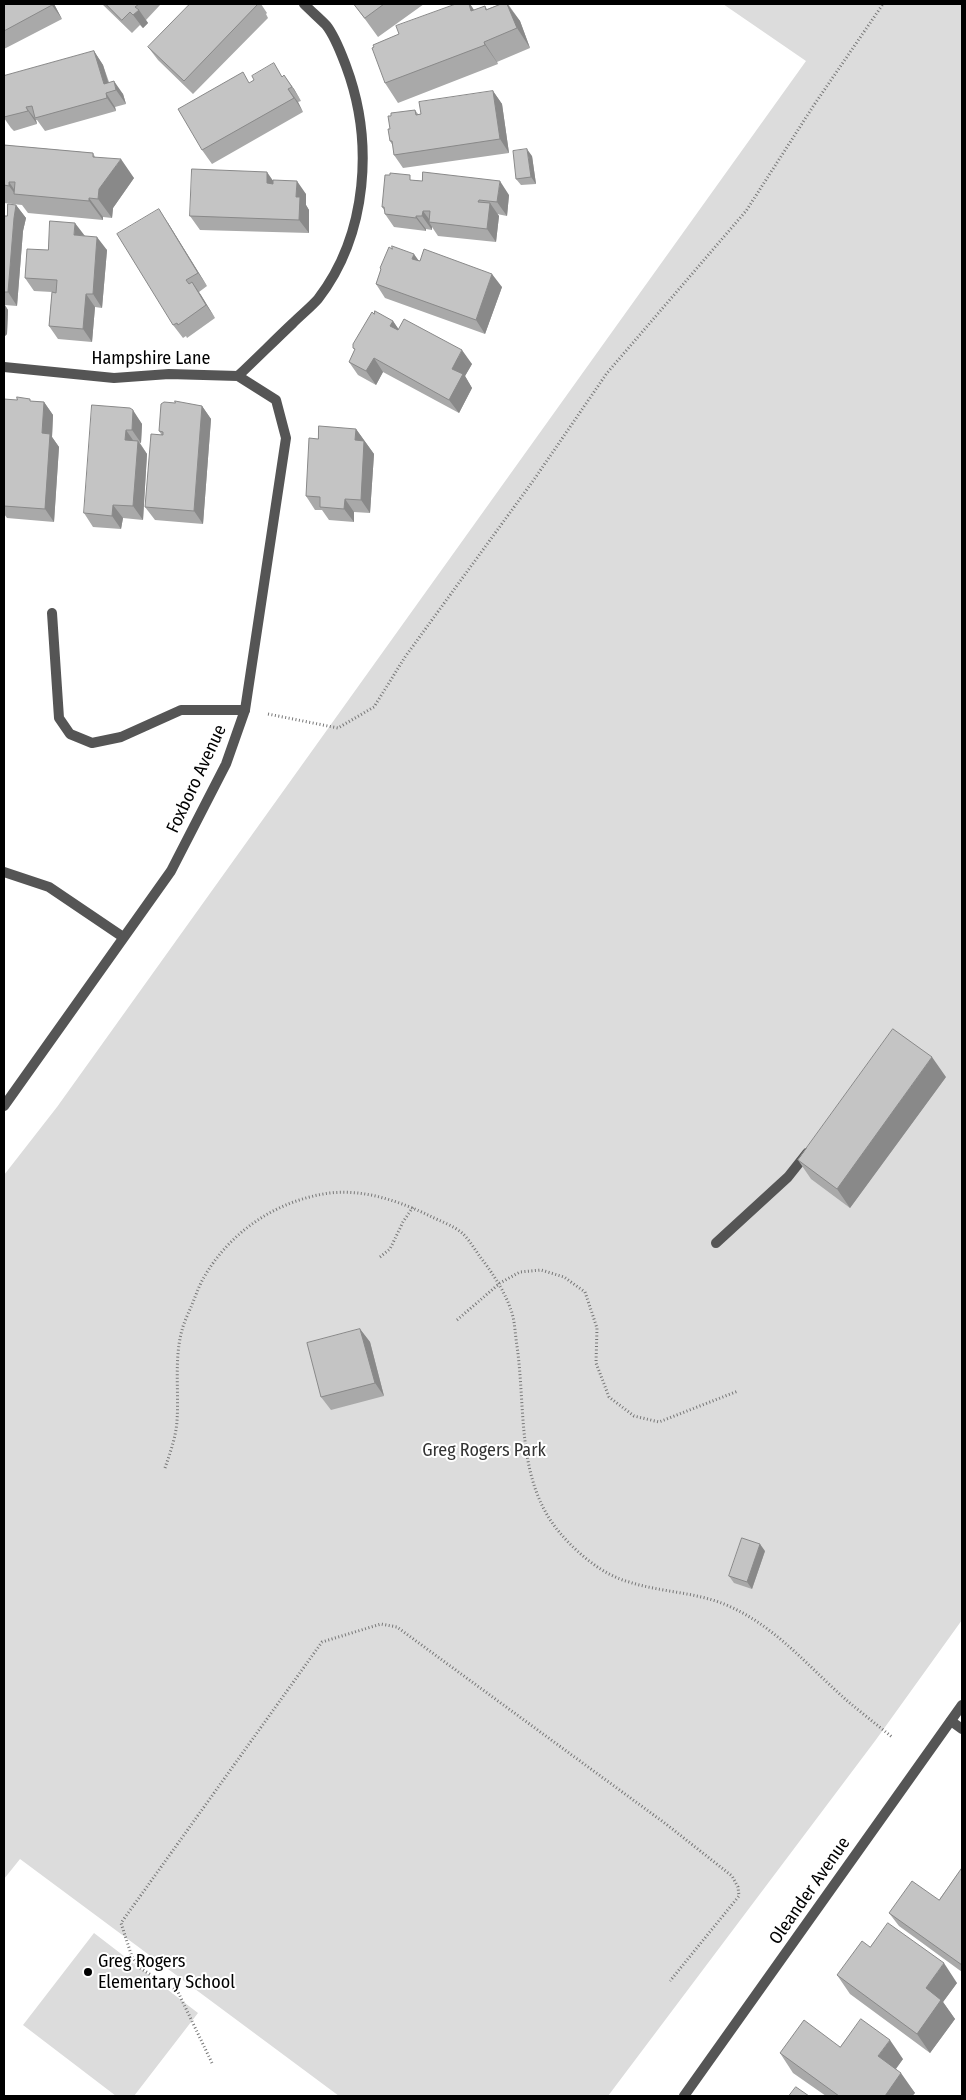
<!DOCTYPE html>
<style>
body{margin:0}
#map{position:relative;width:966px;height:2100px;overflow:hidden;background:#fff;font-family:"Fira Sans Condensed",sans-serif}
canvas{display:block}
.frame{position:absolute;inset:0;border:5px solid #000;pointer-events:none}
</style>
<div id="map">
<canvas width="966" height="2100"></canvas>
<div class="frame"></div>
</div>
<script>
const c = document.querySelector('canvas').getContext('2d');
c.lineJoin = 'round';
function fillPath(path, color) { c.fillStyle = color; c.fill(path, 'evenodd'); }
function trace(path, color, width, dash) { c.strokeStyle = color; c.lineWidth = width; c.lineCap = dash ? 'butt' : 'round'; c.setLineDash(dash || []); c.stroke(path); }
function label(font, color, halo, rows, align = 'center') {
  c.font = font + ' "Fira Sans Condensed",sans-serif'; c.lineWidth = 4; c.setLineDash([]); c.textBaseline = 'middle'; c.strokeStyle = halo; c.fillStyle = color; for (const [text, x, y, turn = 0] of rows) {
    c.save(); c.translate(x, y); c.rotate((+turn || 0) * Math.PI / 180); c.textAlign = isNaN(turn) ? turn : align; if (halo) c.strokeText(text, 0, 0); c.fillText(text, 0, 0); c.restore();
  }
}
const green = new Path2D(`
 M723,4H962V1620L875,1741L608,2096H339L20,1859L4,1879V1175L57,1107L806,61Z
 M94,1933L198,2013L134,2096H116L23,2025Z`);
const path = new Path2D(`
 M268,714L338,728L374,707L405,657L533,481L607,373L746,211L814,105L883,4
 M380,1257L390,1249L403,1222L413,1207
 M457,1320L500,1283L520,1272L541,1270L564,1277L585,1292L597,1328L596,1363L609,1397L634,1416L659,1422L738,1391
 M165,1468C170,1453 176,1437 177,1421C179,1391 174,1359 182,1330C184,1322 188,1314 191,1307C195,1298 198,1288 203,1279C229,1232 277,1200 330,1193C364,1189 399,1201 430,1216C440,1221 454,1226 462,1233C469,1239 475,1250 481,1258C493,1274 504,1290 511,1310C515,1321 515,1334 517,1346C526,1410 516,1481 560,1533C578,1554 603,1575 629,1582C660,1592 694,1592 724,1604C773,1624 806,1664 844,1698C859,1711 876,1724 892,1737
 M212,2063L178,1992L140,1968L132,1957L121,1923L322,1642L381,1624L397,1627L666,1824L732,1876L738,1887L739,1896L670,1981`);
const service = new Path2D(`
 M52,613L59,718L70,734L92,743L121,737L181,710H245
 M4,872L49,887L123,937
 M716,1243L788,1177L807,1153`);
const minor = new Path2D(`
 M4,367L114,378L169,374L238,376
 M238,376C257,358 275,340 293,323C301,315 311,307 318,299C368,234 374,141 346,66C341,53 335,36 326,25C319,18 311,11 304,4
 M4,1106L171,871L226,764L245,710L286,438L276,400L238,376
 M951,1721L962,1729`);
const tertiary = new Path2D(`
 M684,2096L962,1705`);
const wall = new Path2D(`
 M4,4H54L62,19L4,49Z
 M102,4H161L146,20L148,23L143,28L140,25L132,33Z
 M190,4H261L267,13L266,14L268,18L193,94L158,60L148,47Z
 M354,4H424L378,37Z
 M456,4H470L474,10L485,6L487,9L501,4H508L520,21L530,48L497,62L498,64L398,103L385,83L399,34Z
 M94,51L103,65L109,82L123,94L126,104L115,107L116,111L45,131L37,120H36L37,124L14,131L11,128L4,118V76Z
 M283,76L294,89L301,101L298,102L303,112L212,164L202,150L250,83Z
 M493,91L502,104L509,153L403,168L394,155L393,146L390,141V129L415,110L418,114H421Z
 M4,145L93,153L95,157L134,178L113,208L112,218L103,217V220L28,213L22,205L4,203Z
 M532,156L536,184L521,185L516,179Z
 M273,180L306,194V205L309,210V233L200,230L190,216Z
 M414,180L509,195L507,216L497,214L499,216L496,242L438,236L432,227V230L426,229V231L394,227L385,214V211L382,207Z
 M16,205L26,218L23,231L17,306L5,305L8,310L7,334L5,336H4V216H7Z
 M168,223L207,286L199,292L215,318L187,338L186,336L183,338L173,325Z
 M84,236L107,250L102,308L95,307L92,342L58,339L49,326L52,292L34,291L25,278L48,250Z
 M419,261L502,287L485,334L385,298L376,284L381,270L380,268Z
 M393,321L398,329L472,364L465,376L472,388L459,413L383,372L376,385L358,375L349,362L355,350L353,348Z
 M31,401L44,402L53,415L52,437L59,447L54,522L7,518L4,514V404Z
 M175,403L202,406L211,419L203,524L155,520L145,507L161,434L159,431Z
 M130,408L142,424L141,443H140L147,454L143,520L123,518L121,529L93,527L84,513Z
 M356,429L374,454L370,513L354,512V522L329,520L322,510H315L306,496L318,439Z
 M946,1077L850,1208L811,1179L798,1160Z
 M360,1329L370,1342L384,1396L331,1410L321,1397Z
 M765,1551L752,1589L734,1583L729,1576Z
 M962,1868V1972L899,1926L889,1913L939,1900Z
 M870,1947L957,1983L943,2002L955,2019L930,2053L850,1994L837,1975Z
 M840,2047L903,2059L896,2069L915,2093L912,2096H826L793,2073L780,2053Z`);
const shadedWall = new Path2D(`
 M51,4H54L62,19Z
 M469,4H470L480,19L471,11Z
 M507,4L520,21L530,48L517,28Z
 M139,10L148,23L143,28L133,15Z
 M484,42L497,62L498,64L485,45Z
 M94,51L103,65L111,92L104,84Z
 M284,75L294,89L301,101L292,87Z
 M114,81L123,94L126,104L116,90Z
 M288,89L298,102L303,112L294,98Z
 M493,91L502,104L509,153L500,139Z
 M106,93L115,107L116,111L107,98Z
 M26,107L36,120L37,124L28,111Z
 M527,149L532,156L536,184L531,177Z
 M121,159L134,178L113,208L112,218L98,199L99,189Z
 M267,172L276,185L267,183Z
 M297,181L306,194V205L309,210V233L299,220L296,197Z
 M500,181L509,195L507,216L497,202Z
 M9,182L18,195L15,194L9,186Z
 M89,198L103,217V220L89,201Z
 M490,203L499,216L496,242L487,229Z
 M16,205L26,218L23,231L17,306L8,292L14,218Z
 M159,209L168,223L207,286L198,273Z
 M423,211L432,223L429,222L432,227V230L422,216Z
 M416,216L426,229V231L416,218Z
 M75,223L85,236L74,235Z
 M97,237L107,250L102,308L93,294Z
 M414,254L424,268L412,259Z
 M492,274L502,287L485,334L476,320Z
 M192,282L201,295L215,318L206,305Z
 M86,294L95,307L92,342L83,329Z
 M4,304L8,310L7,334L5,336L4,334Z
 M393,321L402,334L390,326Z
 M462,350L472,364L465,376L472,388L459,413L449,400L452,369Z
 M374,358L383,372L376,385L366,371Z
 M44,402L53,415L52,437L59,447L54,522L45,509L42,433Z
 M202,406L211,419L203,524L194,511Z
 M133,410L142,424L141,443L132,430Z
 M356,429L374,454L370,513L361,500L355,440Z
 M126,430L135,443L125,440Z
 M138,441L147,454L143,520L133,506Z
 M345,499L354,512V522L344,509Z
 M113,505L123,518L121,529L112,516Z
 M932,1057L946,1077L850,1208L837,1189Z
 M360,1329L370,1342L384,1396L375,1383Z
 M760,1544L765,1551L752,1589L747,1582Z
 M944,1963L957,1983L943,2002L955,2019L930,2053L917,2034L926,1988Z
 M890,2040L903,2059L891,2075L878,2056Z
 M901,2073L915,2093L912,2096H885Z`);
const building = new Path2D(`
 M4,4H51L52,5L4,31Z
 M106,4H139L135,7L139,10L133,15L130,12L122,20Z
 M190,4H258L184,81L148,47Z
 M354,4H384L365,18Z
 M456,4H469L471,11L485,6L486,10L501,4H507L517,28L484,42L485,45L385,83L372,48L374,47L373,45L399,34L396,26Z
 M94,51L104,84L114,81L116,90L106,93L107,98L35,118L32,106L26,107L28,111L4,117V76Z
 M274,63L282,77L284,75L292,87L288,89L294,98L202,150L178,109L243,72L249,83L254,80L252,76Z
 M493,91L500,139L394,155L392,141H390L388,129H390L388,116H391V113L415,110L416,115L421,114L419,102Z
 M4,145L93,153V157L121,159L99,189L98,199L89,198V201L14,194L15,182H9V186L4,185Z
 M527,149L531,177L516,179L513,151Z
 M192,169L267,172V183L273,184V180L297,181L296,197H300L299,220L190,216Z
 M423,172L500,181L497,202L479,200L478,202L490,203L487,229L429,222L430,211H423L422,216H416V218L385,214L384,207H382L385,175H390V173L410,175V180L422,181Z
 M8,204L16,205L14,218L8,292H4V216H7Z
 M159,209L198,273L186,280L189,284L192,282L206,305L178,325L177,323L173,325L117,234Z
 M50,221L75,223L74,235L97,237L93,294H86L83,329L49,326L52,292L56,293L57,280L25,278L27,249L48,250Z
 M392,246L414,254L412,259L420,261L424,249L492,274L476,320L376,284L381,269L380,268L389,247L392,249Z
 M375,311L393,321L390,326L398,330L404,319L462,350L452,369L463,374L449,400L374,358L366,371L349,362L355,349L353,348V344L372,312L374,314Z
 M17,397L30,399V401L44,402L42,433L50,434L45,509L4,506V399L17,400Z
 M175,401L202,406L194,511L145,507L151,434L163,435V432L159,431L161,404L164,402L175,403Z
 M92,405L130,408L133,410L132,430H126L125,440L138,441L133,506L113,505L112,516L84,513Z
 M319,426L356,429L355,440L364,441L361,500L345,499L344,509L320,507V497L306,496L309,438L318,439Z
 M893,1029L932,1057L837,1189L798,1160Z
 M360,1329L375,1383L321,1397L307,1343Z
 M742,1538L760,1544L747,1582L729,1576Z
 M962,1868V1965L889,1913L912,1881L939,1900Z
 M888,1923L944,1963L926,1988L941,2000L917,2034L837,1975L862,1941L870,1947Z
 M861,2019L890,2040L878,2056L901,2073L885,2096H839L780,2053L804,2020L840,2047Z
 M796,2087L809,2096H789Z`);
const markers = [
 [88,1972,5,"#000"]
];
const streetNames = [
 ["Hampshire Lane",151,359],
 ["Foxboro Avenue",197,779,-65],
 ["Oleander Avenue",810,1891,-55]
];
const parkNames = [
 ["Greg Rogers Park",484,1451]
];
const poiNames = [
 ["Greg Rogers",98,1962],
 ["Elementary School",98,1983]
];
fillPath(green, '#dcdcdc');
trace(path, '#777', 3, [1, 2.5]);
trace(service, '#555', 10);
trace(minor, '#555', 10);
trace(tertiary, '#555', 10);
fillPath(wall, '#a9a9a9');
fillPath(shadedWall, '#898989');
fillPath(building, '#c4c4c4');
trace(building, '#898989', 1);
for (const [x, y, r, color] of markers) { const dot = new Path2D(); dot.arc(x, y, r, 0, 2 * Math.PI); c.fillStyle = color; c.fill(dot); trace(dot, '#fff', 2); }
label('18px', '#000', '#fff', streetNames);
label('18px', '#333', '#fff', parkNames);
label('18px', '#000', '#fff', poiNames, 'left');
</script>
